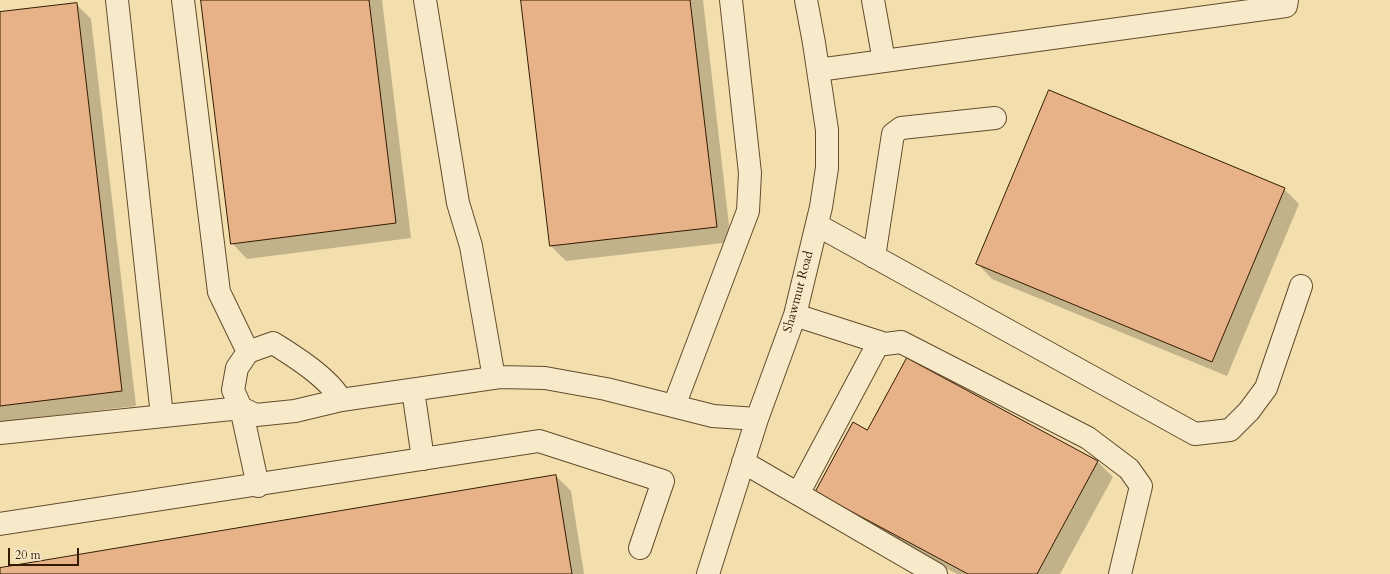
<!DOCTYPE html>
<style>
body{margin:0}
#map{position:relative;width:1390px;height:574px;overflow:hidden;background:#f3dfad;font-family:Cardo,serif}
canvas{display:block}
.scale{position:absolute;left:8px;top:548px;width:71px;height:18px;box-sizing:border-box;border:2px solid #331a01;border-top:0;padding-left:5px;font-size:12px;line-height:14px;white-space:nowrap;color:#331a01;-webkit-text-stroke:3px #f7eaca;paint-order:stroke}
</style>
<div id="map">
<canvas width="1390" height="574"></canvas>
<div class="scale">20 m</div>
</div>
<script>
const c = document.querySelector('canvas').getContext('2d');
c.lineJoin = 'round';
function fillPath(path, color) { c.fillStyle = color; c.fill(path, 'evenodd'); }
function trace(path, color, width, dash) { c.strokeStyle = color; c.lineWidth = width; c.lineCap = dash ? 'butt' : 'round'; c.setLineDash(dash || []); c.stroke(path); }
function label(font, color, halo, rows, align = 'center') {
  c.font = font + ' Cardo,serif'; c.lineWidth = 4; c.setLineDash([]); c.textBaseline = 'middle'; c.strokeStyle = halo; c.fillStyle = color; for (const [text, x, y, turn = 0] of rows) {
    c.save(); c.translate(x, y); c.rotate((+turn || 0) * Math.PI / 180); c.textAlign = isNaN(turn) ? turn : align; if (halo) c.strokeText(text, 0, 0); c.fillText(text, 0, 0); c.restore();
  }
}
const shadow = new Path2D(`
 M202,0H382L411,238L247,259L232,243Z
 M522,0H703L731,242L566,261L551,246Z
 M76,4L91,19L136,406L0,422V13Z
 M1284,189L1299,204L1227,376L992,279L977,263Z
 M907,359L1098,462L1113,477L1060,574H957L831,507L868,431Z
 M556,476L571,491L584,574H0V569Z`);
const building = new Path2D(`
 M201,0H369L396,223L231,244Z
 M521,0H690L717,227L550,246Z
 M77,3L122,391L0,406V12Z
 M1049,90L1285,188L1212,362L976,264Z
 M907,358L1098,461L1037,574H968L815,492L853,422L867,430Z
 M556,475L572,574H0V568Z`);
const minor = new Path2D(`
 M117,0L162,416
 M183,0L219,292L248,352
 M425,0L458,203L471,246L494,378
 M884,61L1286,6L1287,0
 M818,70L884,61L873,0
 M817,225L1195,434L1230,430L1249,411L1266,388L1301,286
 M874,257L893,134L901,128L995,118
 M795,315L885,344L901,342L1088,438L1129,469L1141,486L1120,574
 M413,390L423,459
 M341,400L295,411L256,415L241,408L233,390L237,368L248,352L273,343C294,356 329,378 341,400L500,377L545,378L606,389L713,416L757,419
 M674,406L748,211L750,173L731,0
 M0,433L241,408L258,486
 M743,462L936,574
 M798,494L879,342
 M0,524L539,441L663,481L640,548
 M708,574L757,419L795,315L821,207L827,168V130L814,43L806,0`);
const streetNames = [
 ["Shawmut Road",799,292,-75]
];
fillPath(shadow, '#0003');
fillPath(building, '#e7b287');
trace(building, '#331a01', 1);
trace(minor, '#634b2c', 24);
trace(minor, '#f7eaca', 22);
label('13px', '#331a01', '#f7eaca', streetNames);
</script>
